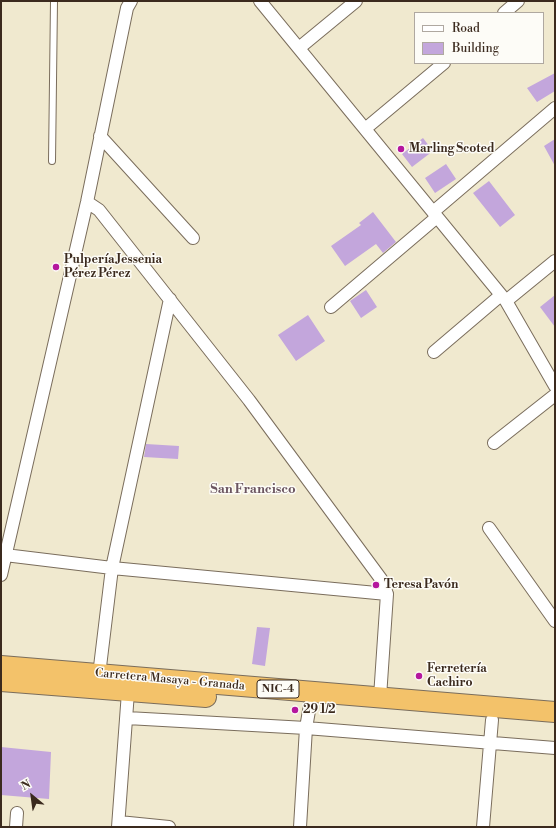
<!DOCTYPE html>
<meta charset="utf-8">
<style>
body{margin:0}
#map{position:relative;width:556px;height:828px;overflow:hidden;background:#f0e9cf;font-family:"Libre Bodoni",serif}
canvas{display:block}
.frame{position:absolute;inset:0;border:2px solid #3b2a1e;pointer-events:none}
.legend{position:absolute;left:414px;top:12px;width:130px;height:52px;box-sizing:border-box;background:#fdfcf7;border:1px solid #afa8a0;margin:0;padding:5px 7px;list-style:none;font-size:12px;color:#3b2a1e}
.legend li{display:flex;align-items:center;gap:8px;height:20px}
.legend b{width:20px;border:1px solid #afa8a0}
.north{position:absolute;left:12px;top:776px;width:40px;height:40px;-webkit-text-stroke:3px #fdfcf7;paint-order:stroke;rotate:331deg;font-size:11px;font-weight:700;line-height:16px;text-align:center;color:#3b2a1e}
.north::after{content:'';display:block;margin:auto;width:14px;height:18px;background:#3b2a1e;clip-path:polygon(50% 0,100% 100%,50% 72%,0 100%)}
</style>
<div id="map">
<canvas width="556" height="828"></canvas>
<div class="frame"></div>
<ul class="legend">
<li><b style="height:5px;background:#fff"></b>Road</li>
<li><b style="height:11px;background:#c3a6dc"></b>Building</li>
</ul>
<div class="north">N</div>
</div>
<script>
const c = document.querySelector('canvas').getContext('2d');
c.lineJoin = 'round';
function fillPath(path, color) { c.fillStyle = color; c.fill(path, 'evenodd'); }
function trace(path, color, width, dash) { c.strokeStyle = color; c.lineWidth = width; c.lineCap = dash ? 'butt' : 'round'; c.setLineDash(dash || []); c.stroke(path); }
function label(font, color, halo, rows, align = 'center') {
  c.font = font + ' "Libre Bodoni",serif'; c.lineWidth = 3; c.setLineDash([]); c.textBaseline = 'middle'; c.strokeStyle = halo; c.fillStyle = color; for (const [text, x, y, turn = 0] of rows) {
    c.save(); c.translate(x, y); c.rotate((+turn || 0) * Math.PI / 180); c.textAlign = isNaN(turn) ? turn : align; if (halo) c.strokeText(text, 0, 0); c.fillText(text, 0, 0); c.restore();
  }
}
const building = new Path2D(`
 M555,73V91L537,102L527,88Z
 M423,138L433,151L412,167L402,154Z
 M555,139V166L544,146Z
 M446,164L456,179L435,193L425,178Z
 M489,181L515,215L500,227L473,193Z
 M373,212L396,242L383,253L376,244L345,266L331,246L361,225L359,223Z
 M366,290L377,307L361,318L350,301Z
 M555,295V327L540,307Z
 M308,315L325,341L296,361L278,335Z
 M146,444L179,446L178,459L144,457Z
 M257,627L270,628L265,666L252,664Z
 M1,747L51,752L49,799L1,795Z`);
const service = new Path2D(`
 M52,161L54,1`);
const minor = new Path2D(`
 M260,1L506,301L555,386
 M504,13L518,1
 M299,48L356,1
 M365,129L444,63
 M100,136L193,238
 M87,202L99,210L249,400L381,579L387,594L380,697
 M433,212L555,108
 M506,301L555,261
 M331,307L437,217
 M434,352L501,295
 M494,443L555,395
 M489,528L555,621
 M5,555L112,568L387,594
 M1,575L87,202L127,8L131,1
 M99,675L112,568L170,299
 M127,718L306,728L555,748
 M119,822L169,827
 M16,827L17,813
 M118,827L128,692
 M300,827L306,728L310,705
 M483,827L492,720`);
const trunk = new Path2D(`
 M1,666L555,712
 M1,681L206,697`);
const markers = [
 [401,149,4,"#b5179e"],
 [56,267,4,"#b5179e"],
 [376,585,4,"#b5179e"],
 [419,676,4,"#b5179e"],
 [295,710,4,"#b5179e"]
];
const shields = [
 [278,689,42]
];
const shieldNames = [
 ["NIC-4",278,689]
];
const poiNames = [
 ["Marling Scoted",409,149],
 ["Pulpería Jessenia",64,260],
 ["Pérez Pérez",64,274],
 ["Teresa Pavón",384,585],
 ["Ferretería",427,669],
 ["Cachiro",427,683],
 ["29 1/2",303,710]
];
const streetNames = [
 ["Carretera Masaya - Granada",170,680,5]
];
const neighbourhoodNames = [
 ["San Francisco",253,490]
];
fillPath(building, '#c3a6dc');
trace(service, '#7a6d5c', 8);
trace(minor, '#7a6d5c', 14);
trace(trunk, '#7a6d5c', 22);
trace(service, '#fff', 6);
trace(minor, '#fff', 12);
trace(trunk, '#f3c26a', 20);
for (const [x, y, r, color] of markers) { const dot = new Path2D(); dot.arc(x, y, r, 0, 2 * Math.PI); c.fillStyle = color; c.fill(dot); trace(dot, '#fdfcf7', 1.5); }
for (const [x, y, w] of shields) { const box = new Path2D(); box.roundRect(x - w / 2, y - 9, w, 18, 3); c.fillStyle = '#fdfcf7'; c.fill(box); trace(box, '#3b2a1e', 1); }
label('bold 11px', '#3b2a1e', null, shieldNames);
label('bold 12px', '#3b2a1e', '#fdfcf7', poiNames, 'left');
label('12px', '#3b2a1e', '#fdfcf7', streetNames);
label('bold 13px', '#6b5560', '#fdfcf7', neighbourhoodNames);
</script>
